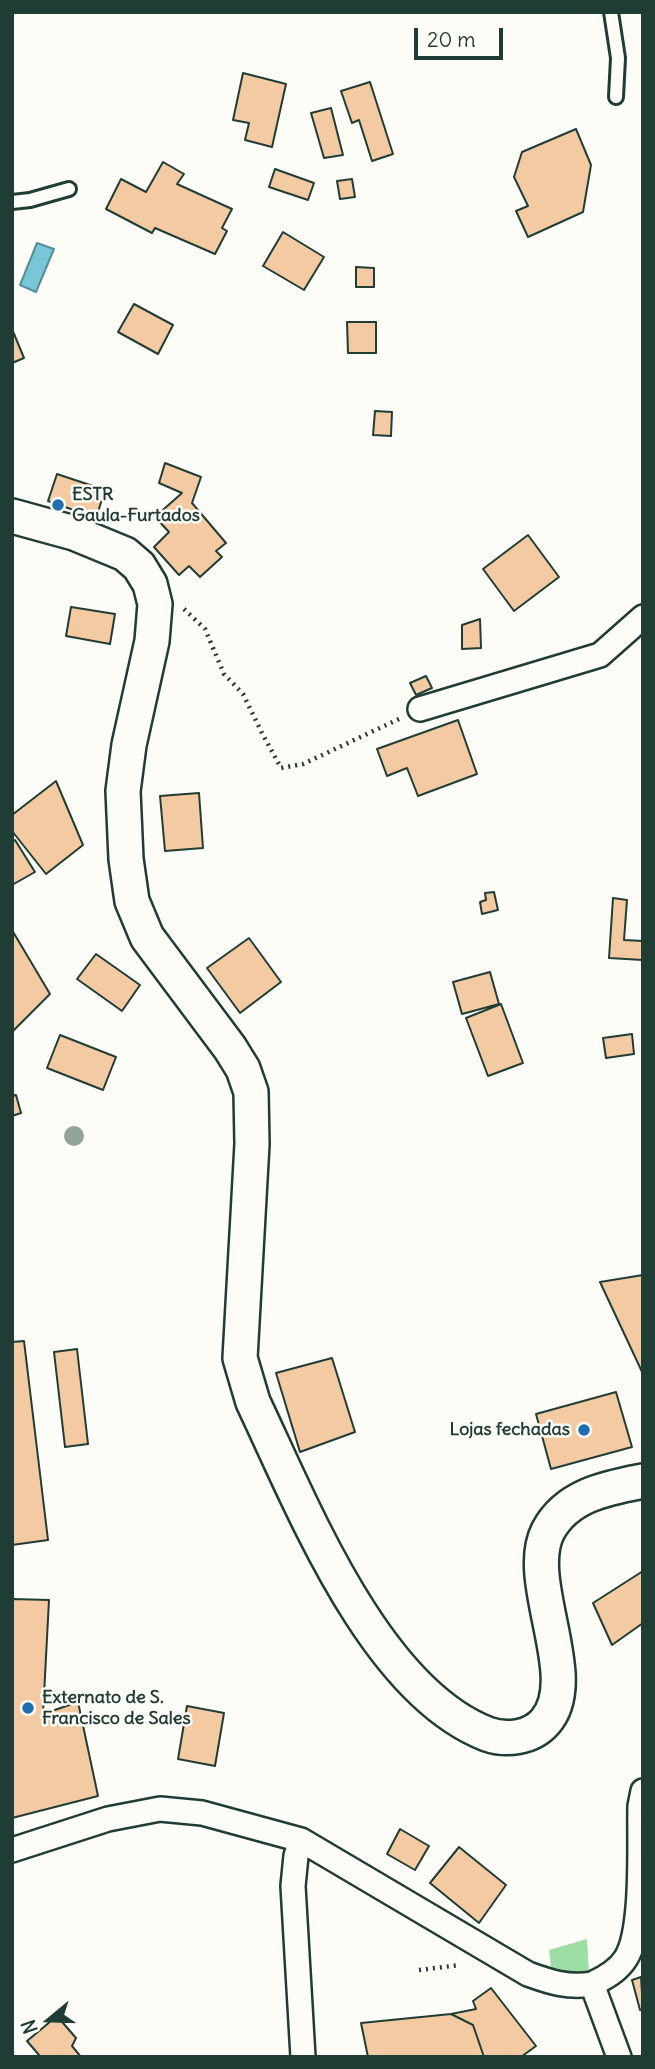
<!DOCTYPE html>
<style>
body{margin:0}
#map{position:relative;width:655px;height:2069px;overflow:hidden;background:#fdfcf7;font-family:Delius,sans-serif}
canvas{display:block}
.frame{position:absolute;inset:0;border:14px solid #1f3d34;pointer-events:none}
.north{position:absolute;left:14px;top:1985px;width:70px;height:70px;-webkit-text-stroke:5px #fdfcf7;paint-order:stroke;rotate:251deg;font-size:19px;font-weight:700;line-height:28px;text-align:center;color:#1f3d34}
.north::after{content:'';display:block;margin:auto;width:24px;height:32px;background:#1f3d34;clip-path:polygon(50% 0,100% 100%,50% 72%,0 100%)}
.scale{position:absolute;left:414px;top:28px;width:89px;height:32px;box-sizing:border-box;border:4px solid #1f3d34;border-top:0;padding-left:9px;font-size:21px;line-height:24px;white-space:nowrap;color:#1f3d34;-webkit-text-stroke:5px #fdfcf7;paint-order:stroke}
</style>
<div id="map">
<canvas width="655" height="2069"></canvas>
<div class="frame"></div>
<div class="north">N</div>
<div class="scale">20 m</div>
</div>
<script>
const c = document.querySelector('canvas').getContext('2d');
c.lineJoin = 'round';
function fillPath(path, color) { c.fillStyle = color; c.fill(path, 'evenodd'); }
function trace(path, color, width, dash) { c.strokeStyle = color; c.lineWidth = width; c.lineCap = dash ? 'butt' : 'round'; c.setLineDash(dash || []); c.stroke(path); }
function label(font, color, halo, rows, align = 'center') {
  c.font = font + ' Delius,sans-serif'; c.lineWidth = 5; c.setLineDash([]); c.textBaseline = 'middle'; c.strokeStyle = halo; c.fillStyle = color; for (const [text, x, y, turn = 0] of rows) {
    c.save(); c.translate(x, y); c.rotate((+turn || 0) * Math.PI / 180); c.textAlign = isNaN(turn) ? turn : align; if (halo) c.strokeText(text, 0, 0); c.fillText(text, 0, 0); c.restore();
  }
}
const green = new Path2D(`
 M587,1939L589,1972L570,1975L551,1967L549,1950Z`);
const water = new Path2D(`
 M37,243L54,249L36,292L20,285Z`);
const building = new Path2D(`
 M243,73L286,84L272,147L245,140L249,123L233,120Z
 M370,82L393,154L372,161L359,120L352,123L341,91Z
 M331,108L343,155L324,158L311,113Z
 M576,129L591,165L583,212L528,237L516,211L528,206L514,177L522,152Z
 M163,162L184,174L177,184L232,209L222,228L227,231L215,254L155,228L152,233L106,209L121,179L146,192Z
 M275,169L314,183L308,200L269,187Z
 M352,179L355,197L340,199L337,181Z
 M283,232L324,257L304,290L263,266Z
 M356,267L374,268V287H356Z
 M134,304L173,325L158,354L118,332Z
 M347,322H376V353H348Z
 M12,329L24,358L12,363Z
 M375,411L392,412L391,436L373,435Z
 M165,463L201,477L192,503L226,543L216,551L222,557L200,577L189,566L179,575L154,547L169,532L155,517L182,493L159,483Z
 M57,474L105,490L96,518L48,501Z
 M528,535L559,577L514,611L483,569Z
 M71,607L115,614L110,644L66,636Z
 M480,619L481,648L462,649V625Z
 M426,676L432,688L416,695L410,683Z
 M458,720L477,774L418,796L407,768L387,776L377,749Z
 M56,781L83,845L46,874L12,831V815Z
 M199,793L203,848L165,851L160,796Z
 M15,840L35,872L12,885V842Z
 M494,892L498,910L482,914L480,902L486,900L485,893Z
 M613,898L627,900L624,940L643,941V960L609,958Z
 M12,930L50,994L12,1032Z
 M249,938L281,982L240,1013L207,968Z
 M96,954L140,985L122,1011L77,979Z
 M490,972L499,1004L462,1014L453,982Z
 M501,1004L523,1063L488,1076L466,1018Z
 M632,1034L634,1054L606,1058L603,1038Z
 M60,1035L116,1057L103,1090L47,1068Z
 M16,1095L21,1113L12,1116V1096Z
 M643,1275V1374L600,1282Z
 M24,1341L48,1540L12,1545V1342Z
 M77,1349L88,1444L65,1447L54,1352Z
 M332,1358L355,1432L300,1452L276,1373Z
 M616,1392L632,1447L551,1469L536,1414Z
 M643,1571V1623L612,1645L593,1603Z
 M12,1599L49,1600L43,1714L78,1702L98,1796L12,1818Z
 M187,1706L224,1713L215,1766L178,1759Z
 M400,1829L429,1846L415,1870L387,1854Z
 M459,1847L506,1885L479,1923L430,1883Z
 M641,1977L643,2009L640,2010L632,1980Z
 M491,1988L536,2046L521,2057H484L473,2025L451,2014L476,2009L473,2001Z
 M451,2014L473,2025L484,2057H368L361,2023Z
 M57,2016L76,2038L72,2046L81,2057H37L39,2055L27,2041Z`);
const path = new Path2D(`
 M184,609L205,629L224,674L243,694L262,733L281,768L303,764L399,719
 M419,1970L460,1965`);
const lane = new Path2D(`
 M611,12L618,58L616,97
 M12,202L30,200L69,189`);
const street = new Path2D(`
 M420,709L600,655L643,617
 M301,1840L296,1856L293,1886L303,2057
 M12,1850L108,1819L160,1809L202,1813L301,1840L528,1974C550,1982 568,1988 592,1984L619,2057
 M592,1984C605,1978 618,1971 626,1958C644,1929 639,1842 640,1806L643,1791`);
const secondary = new Path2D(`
 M12,516L74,533L125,554L139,566L150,584L155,604L152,641L129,745L123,791L126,859L132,901L147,937L230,1048L243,1069L251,1092L252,1144L240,1358L253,1402C302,1505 374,1690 487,1734C506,1741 531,1738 545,1722C584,1679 522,1581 548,1531C567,1495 607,1488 643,1481`);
const trees = [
 [74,1136]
];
const markers = [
 [58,505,7,"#1f6fb2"],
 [584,1430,7,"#1f6fb2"],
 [28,1708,7,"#1f6fb2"]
];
const poiNames = [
 ["ESTR",72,495],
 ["Gaula-Furtados",72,516],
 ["Lojas fechadas",570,1430,"right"],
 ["Externato de S.",42,1698],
 ["Francisco de Sales",42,1719]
];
fillPath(green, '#9ddea7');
fillPath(water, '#79c6d8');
trace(water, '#558f96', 2);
fillPath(building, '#f4caa3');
trace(building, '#1f3d34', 2);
trace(lane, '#1f3d34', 18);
trace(street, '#1f3d34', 28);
trace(secondary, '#1f3d34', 38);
trace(path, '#1f3d34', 4.5, [2, 5]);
trace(lane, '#fdfcf7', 12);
trace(street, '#fdfcf7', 23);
trace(secondary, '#fdfcf7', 33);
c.fillStyle = '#91a598';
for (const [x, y] of trees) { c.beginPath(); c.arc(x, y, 10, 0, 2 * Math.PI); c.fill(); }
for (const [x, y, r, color] of markers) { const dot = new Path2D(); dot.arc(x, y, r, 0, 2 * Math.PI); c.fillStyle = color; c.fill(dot); trace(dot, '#fdfcf7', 2.5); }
label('bold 18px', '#1f3d34', '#fdfcf7', poiNames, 'left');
</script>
